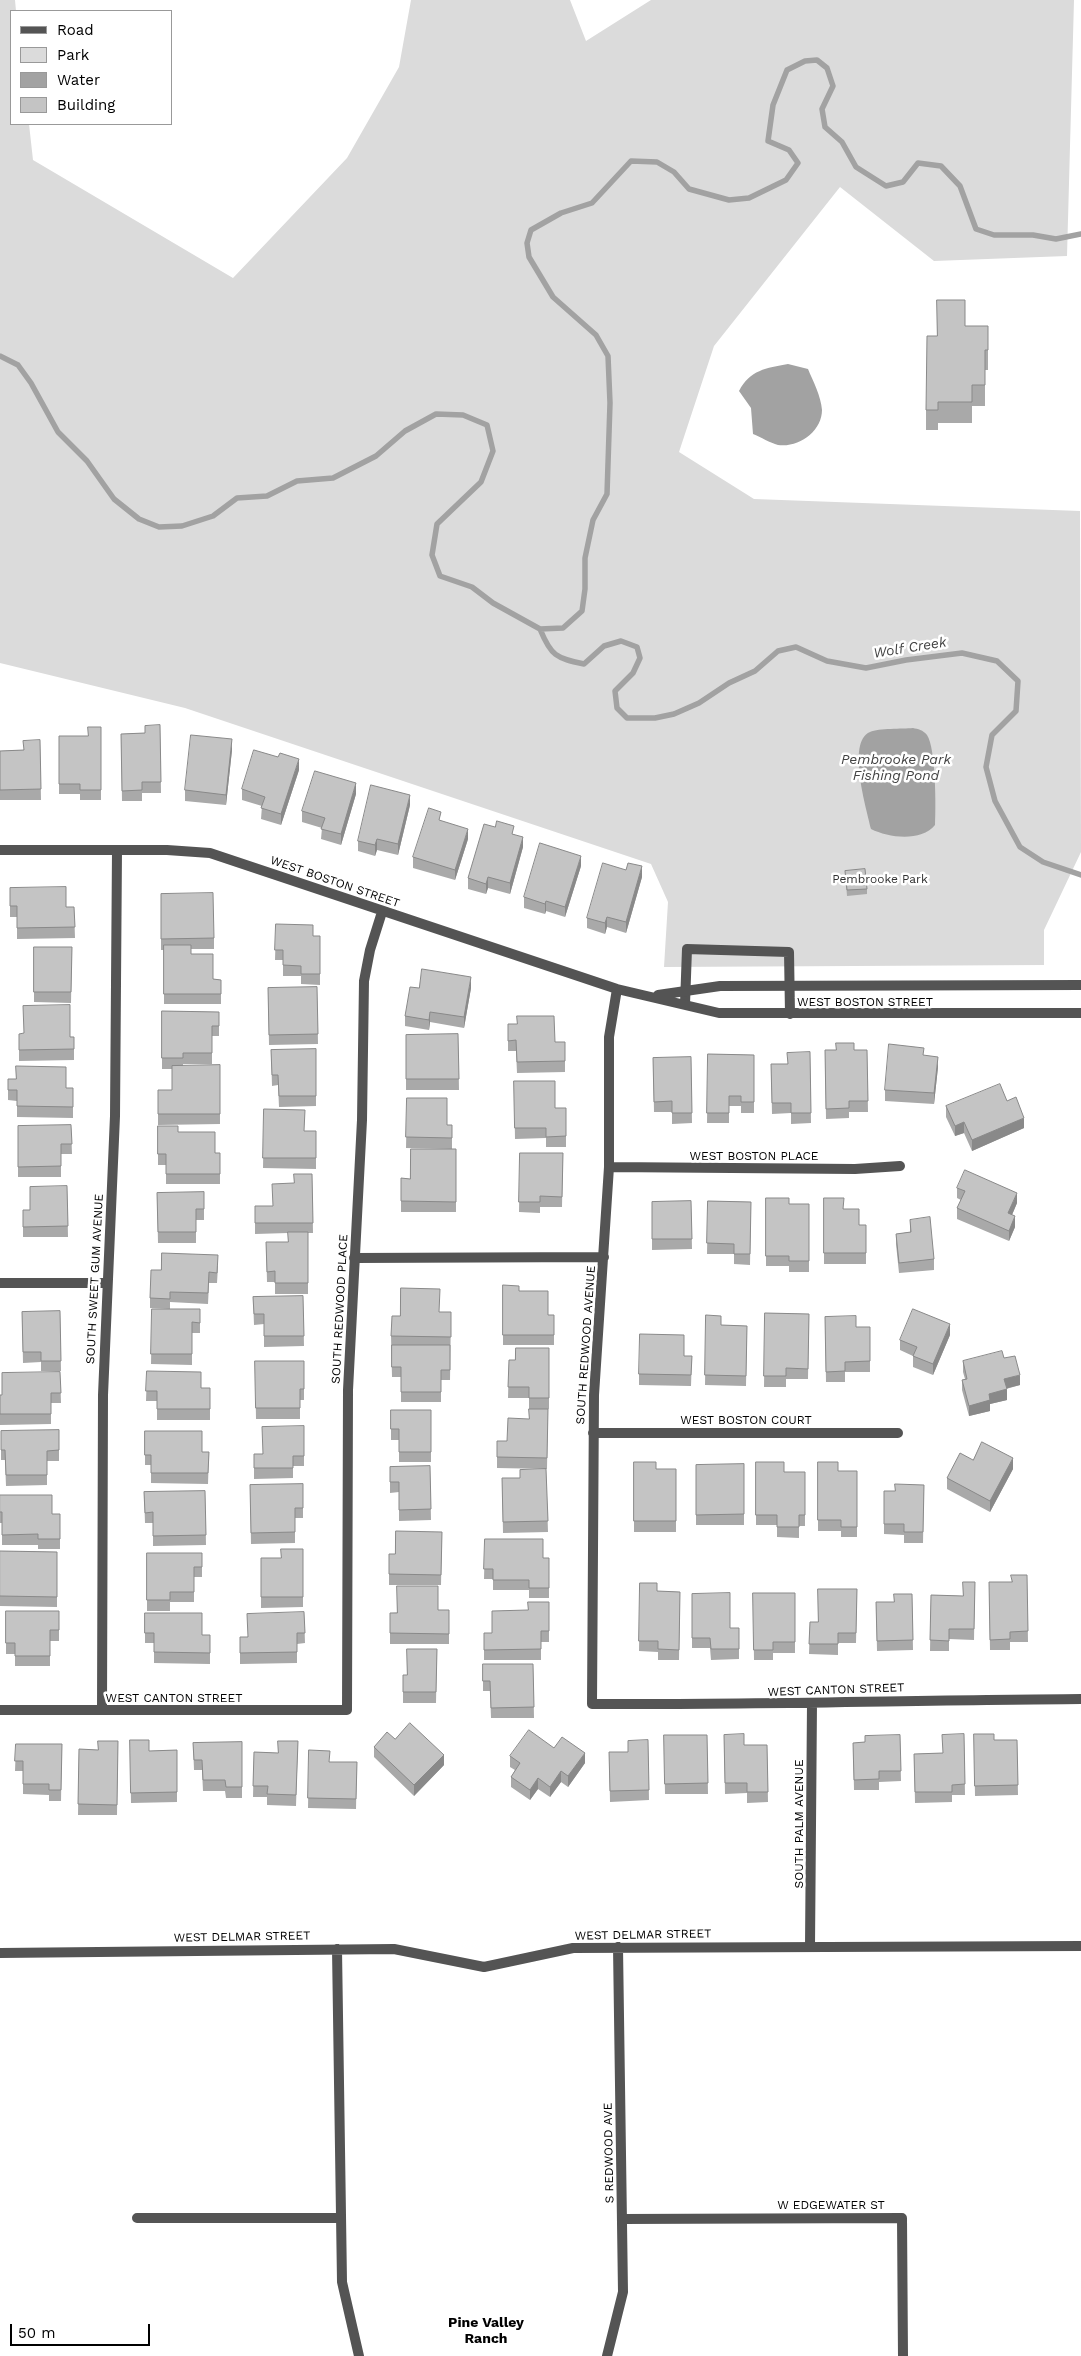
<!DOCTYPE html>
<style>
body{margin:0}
#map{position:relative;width:1081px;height:2356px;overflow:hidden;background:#fff;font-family:"Work Sans",sans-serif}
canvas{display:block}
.legend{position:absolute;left:10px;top:10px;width:162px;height:115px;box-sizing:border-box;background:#fff;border:1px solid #999;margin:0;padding:6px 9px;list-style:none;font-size:15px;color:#000}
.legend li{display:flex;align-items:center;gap:10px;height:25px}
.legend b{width:25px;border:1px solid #999}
.scale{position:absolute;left:10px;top:2324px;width:140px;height:22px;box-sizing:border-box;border:2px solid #000;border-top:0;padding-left:6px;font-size:15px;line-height:18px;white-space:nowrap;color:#000;-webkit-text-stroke:4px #fff;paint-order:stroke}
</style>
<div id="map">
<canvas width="1081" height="2356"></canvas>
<ul class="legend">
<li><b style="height:6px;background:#545454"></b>Road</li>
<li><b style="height:14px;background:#dbdbdb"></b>Park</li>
<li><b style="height:14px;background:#a2a2a2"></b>Water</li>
<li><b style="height:14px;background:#c4c4c4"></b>Building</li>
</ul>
<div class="scale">50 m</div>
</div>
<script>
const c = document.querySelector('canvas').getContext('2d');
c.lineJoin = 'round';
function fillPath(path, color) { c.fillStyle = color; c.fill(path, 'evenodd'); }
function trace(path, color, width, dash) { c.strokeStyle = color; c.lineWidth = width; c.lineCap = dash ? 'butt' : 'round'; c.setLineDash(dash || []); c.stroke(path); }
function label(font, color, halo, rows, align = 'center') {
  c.font = font + ' "Work Sans",sans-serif'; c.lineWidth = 5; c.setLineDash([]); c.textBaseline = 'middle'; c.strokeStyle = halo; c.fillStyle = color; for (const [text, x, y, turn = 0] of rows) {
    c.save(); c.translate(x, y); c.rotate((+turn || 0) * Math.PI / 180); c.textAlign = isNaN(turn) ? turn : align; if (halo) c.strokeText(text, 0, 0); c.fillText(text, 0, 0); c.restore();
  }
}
const green = new Path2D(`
 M0,0H15L16,11H11V124H29L33,160L233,278L347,158L399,67L411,0H570L586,41L651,0H1074L1067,256L934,261L840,187L714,346L679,452L754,499L1080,511L1081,852L1044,930V965L664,967L668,902L651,864L185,708L0,663Z`);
const water = new Path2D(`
 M788,364L808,369C813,381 821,396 822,410C822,431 799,448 778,445C770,443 761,437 753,434L751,408L739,391C750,370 766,368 788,364Z
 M913,728C918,729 923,730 927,735C936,748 936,808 935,825C921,842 889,838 871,829C867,810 846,742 870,732C879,728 902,729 913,728Z`);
const stream = new Path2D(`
 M0,356L18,365L31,383L58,432L87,461L114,499L139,519L159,527L182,526L213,516L237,498L267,496L297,481L333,478L376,456L405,431L436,414L463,415L487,425L493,451L481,482L437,524L432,555L440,576L472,587L493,603L540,629L563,628L582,611L585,589V558L593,520L607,494L610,403L608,356L596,335L553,297L529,257L527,243L531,230L561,213L592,203L631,161L657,162L674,172L689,189L729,200L749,198L786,180L798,163L789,150L768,141L773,105L787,70L805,61L817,60L827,68L833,86L822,109L825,127L842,142L856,167L886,186L903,182L918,163L941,166L960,186L976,229L994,235H1033L1056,239L1081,234
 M540,629C551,656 556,658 584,664L604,646L621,641L637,647L640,658L633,673L615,691L617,708L627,718H655L674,714L699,703L729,683L755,671L778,651L796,647L827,661L866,668L906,660L962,653L997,661L1018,681L1016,711L992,735L986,767L995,801L1020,847L1043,862L1081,875`);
const service = new Path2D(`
 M685,1004L687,949L789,952L790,1014`);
const minor = new Path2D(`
 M0,850H167L210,853L617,989L719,1013H1081
 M617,989L609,1037V1167L594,1395L592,1704C755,1705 918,1700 1081,1699
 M658,995L720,986L1081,985
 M609,1167L855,1169L900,1166
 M354,1258L604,1257
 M0,1283H107
 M593,1433H898
 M0,1710H347L348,1390L362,1120L364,981L370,950L382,912
 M102,1710L103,1395L115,1116L117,850
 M810,1946L812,1703
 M337,1949L342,2282L359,2356
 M0,1953L394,1949L484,1967L573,1948L1081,1946
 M137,2218H341
 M622,2219L902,2218L903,2356
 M607,2356L623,2292L618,1947`);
const wall = new Path2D(`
 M965,326H988V370H985V406H972V423H938V430H926V410L937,336Z
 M160,725L161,793H142V801H122L121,734L145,733Z
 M101,727V800H80V794H59V736H88Z
 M40,740L41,800H0V751L23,750Z
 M232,750L226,805L185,801V790Z
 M299,770L281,825L261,819L262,806L242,800V789Z
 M356,794L341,845L321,839L322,828L302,822V811Z
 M410,805L398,855L377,850L375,856L358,851V841Z
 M514,834L523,847L510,894L488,888L486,894L468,889V878Z
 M468,839L455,880L413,868V857Z
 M581,866L565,917L546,911L545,914L524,908V897Z
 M626,870L642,877L626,933L607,927L605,934L587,928V918Z
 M845,871L867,889V894L847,896Z
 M10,888L66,907H74L75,938L17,939V917H10Z
 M161,894L214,938V949H191V954L213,979L221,980V1004H164V950H161Z
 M276,924L313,936H320V985L301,984V976H283V960H275Z
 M34,947H72L71,1003L34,1002Z
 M317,987L318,1044L269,1045L268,988Z
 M471,988L464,1028L430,1022L429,1030L405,1026V1016Z
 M162,1011L219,1012V1036H212V1064H183V1066L220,1065V1124L158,1125V1090H172V1069H162Z
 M508,1024L555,1042H565V1072L517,1073L516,1051H508Z
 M19,1034L74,1037V1060L19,1061Z
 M458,1034L459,1090H406V1035Z
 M316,1049V1106L279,1107L278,1085L272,1086L271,1050Z
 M825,1050H867L868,1112H849V1118L826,1119Z
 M810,1052L811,1123L791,1124V1113L772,1114L771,1064H787Z
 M708,1054L754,1055V1113H741V1106H729V1123H707Z
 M691,1057L692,1123L672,1124V1112H654L653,1058Z
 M938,1067L934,1104L885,1101V1090Z
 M8,1079L66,1088H73V1118L17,1117V1101L8,1100Z
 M514,1081L555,1108H566V1147H546V1138L515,1139Z
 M407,1098L447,1125H452V1149L406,1148Z
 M1007,1101L1024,1128L972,1151L964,1133L955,1136L946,1117V1106Z
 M264,1109L304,1131H316V1169L263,1168Z
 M71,1125L72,1154H61V1177H18V1126Z
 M158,1126L178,1132L215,1153H220V1184H166V1165H158Z
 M456,1149V1212H401V1178L410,1179Z
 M520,1153H563L562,1207H540V1213L519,1212Z
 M312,1174L313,1233H308V1294H275V1282H267L266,1242H288V1233L255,1234V1206H273L294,1183Z
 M67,1186L68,1237H23V1210H30Z
 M957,1188L1017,1203L1012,1215L1015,1227L1009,1241L957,1219V1208L961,1200L957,1198Z
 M204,1192V1220H196V1243H158L157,1193Z
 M766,1198L789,1204H809V1272H789V1266H766Z
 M824,1198L844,1209L859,1225H866V1264H824Z
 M691,1201L692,1249L652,1250V1202Z
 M708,1201L751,1202L750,1265L734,1264V1254H707Z
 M910,1220L934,1259V1270L899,1273L896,1244V1234L910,1232Z
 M218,1266L217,1283H209L208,1304L170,1302V1309L150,1308V1298L161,1270Z
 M503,1285L519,1291L548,1315H554V1345H503Z
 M303,1296L304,1346L264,1347V1324L254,1325L253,1297Z
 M152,1309H200V1333H192V1365L151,1364Z
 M60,1311L61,1371H41V1362L23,1363L22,1312Z
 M439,1312H451L450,1380H441V1402H401V1377H392L391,1336L400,1316Z
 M765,1313L809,1314L808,1379H786V1387H764Z
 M706,1315L721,1325L747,1326L746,1386L705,1385Z
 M825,1317L856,1327H870V1372H845V1382H826Z
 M950,1335L933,1375L913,1367V1356L900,1350V1340Z
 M549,1348V1409H539H548L547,1469L497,1468V1441H507L529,1419V1398H508L509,1360H515Z
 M684,1356H692L691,1386L639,1385V1374Z
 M1004,1358L1020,1385L1006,1389L1007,1400L990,1404V1411L969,1416L962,1390V1380L965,1379L963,1372V1361Z
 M255,1361H304V1400H300V1419H256Z
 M147,1371L201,1388H210V1420H157V1401H146Z
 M60,1372L61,1403H51V1424L0,1425V1395H2Z
 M391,1410H431V1462H399V1440H391Z
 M304,1426V1466H293V1478L254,1479V1454H262Z
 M59,1430V1461H47V1485L6,1486L5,1460H1V1431Z
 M145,1431L202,1452H209L208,1484L151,1483V1465H145Z
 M973,1460L1013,1469L990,1512L947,1489V1478Z
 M634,1462L656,1469H676V1532H634Z
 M756,1462L784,1472H805V1526H799V1538L777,1537V1525H756Z
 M818,1462L838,1471H857V1537H841V1531H818Z
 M744,1464V1525H696V1465Z
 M430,1466L431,1520L399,1521V1492L390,1493V1467Z
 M546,1469L548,1532L503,1533L502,1478H520Z
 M303,1484V1518H295V1543L251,1544L250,1485Z
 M924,1485L923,1543H904V1535L884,1534V1491H895Z
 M205,1491L206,1545L153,1546V1523H145L144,1492Z
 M0,1495L52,1514H60V1549H38V1545H2V1523H0Z
 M442,1532L441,1585H389V1554H395Z
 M485,1539L543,1558H549V1598H529V1590H493V1579H484Z
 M303,1549V1607L261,1608V1558H281Z
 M0,1551L57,1552V1607L0,1606Z
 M147,1553H202V1577H194V1602H170V1611H147Z
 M1027,1575L1028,1642H1010V1650H990L989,1582H1011Z
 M975,1582L974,1640L949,1639V1651H930L931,1595L963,1596Z
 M640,1583L657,1591L680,1592L679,1660H658V1652L639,1651Z
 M857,1589L856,1643H838V1655L809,1654L810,1622H818Z
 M753,1593H795V1653H773V1660H754Z
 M692,1594L730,1628H739V1659L711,1660L710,1648H692Z
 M912,1594L913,1650L877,1651L876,1602H894Z
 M549,1602V1642H541V1660H484V1633H492L528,1610Z
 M438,1610H449V1644H390V1613Z
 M6,1611H59V1641H50V1666H15V1654H6Z
 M304,1612L305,1643L297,1644V1663L240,1664V1637H247Z
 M145,1613L202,1635H210V1664L154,1663V1643H145Z
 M437,1649L436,1703H403V1675H407Z
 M483,1664H533L534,1718H491L490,1691H483Z
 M964,1734L965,1795H952V1802L915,1803L914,1754L943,1753Z
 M974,1734L994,1740H1017L1018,1795L975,1796Z
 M664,1735H707L708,1794H665Z
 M724,1735L744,1745H767L768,1802L747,1803V1793L725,1794Z
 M900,1735L901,1781L879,1782V1790H854L853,1743L865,1742Z
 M395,1739L444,1765L414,1796L374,1757V1747Z
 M130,1740L149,1751L177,1750V1802L131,1803Z
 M648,1740L649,1800L610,1802L609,1752H628Z
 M118,1741L117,1815H78L79,1749L98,1750Z
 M298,1741L296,1806L267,1805V1797H253L254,1752L278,1753Z
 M242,1742V1798H226L225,1791H203L202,1770H194L193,1743Z
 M16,1744H62L61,1801H49V1795L23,1794V1771H15Z
 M554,1748L585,1763L568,1787L561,1782L550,1797L538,1789L530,1800L511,1787V1777L515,1770L510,1767V1756Z
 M309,1750L330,1762H357L356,1809L308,1808Z`);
const shadedWall = new Path2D(`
 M232,739V750L226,805V795Z
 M299,759V770L281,825V814Z
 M356,783V794L341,845V834Z
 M410,795V805L398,855V844Z
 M468,829V839L455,880V870Z
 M523,837V847L510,894V883Z
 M377,839V850L375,856V845Z
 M581,856V866L565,917V907Z
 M642,866V877L626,933V922Z
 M488,877V888L486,894V884Z
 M546,901V911L545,914V904Z
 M607,917V927L605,934V923Z
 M471,977V988L464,1028V1017Z
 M430,1012V1022L429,1030V1020Z
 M938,1057V1067L934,1104V1093Z
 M1024,1118V1128L972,1151V1140Z
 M964,1122V1133L955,1136V1126Z
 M1017,1193V1203L1008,1224V1213Z
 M1015,1216V1227L1009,1241V1231Z
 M950,1324V1335L933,1375V1364Z
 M1020,1375V1385L1004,1389V1379Z
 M1007,1389V1400L990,1404V1411L969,1416V1406L989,1394Z
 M1013,1458V1469L990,1512V1501Z
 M585,1753V1763L568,1787V1776Z
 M444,1755V1765L414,1796V1785Z
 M561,1771V1782L550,1797V1787Z
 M538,1778V1789L530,1800V1790Z`);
const building = new Path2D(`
 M937,300H965V326H988V350H985V385H972V402H938V410H926L927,336H937Z
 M160,725L161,782H142V790L122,791L121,734L145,733V726Z
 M88,727H101V790H80V784H59V736H88Z
 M191,735L232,739L226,795L185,790Z
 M40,740L41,789L0,790V751L24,750L23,741Z
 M254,750L278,757L280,753L299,759L281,814L261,808L265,797L242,789Z
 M315,771L356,783L341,834L321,829L325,818L302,811Z
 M371,785L410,795L398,844L377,839L375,845L358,841Z
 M429,808L441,812L439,820L468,829L455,870L413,857Z
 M497,821L514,826L512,834L523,837L510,883L488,877L486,884L468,878L484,824L495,827Z
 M540,843L581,856L565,907L546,901L545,904L524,897Z
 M603,863L626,870L628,863L642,866L626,922L607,917L605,923L587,918Z
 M865,869L867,889L847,890L845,871Z
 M66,887V907H74L75,927L17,928V906H10V888Z
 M213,893L214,938L161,939V894Z
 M276,924L313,925V936H320V974H301V966L283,965V950H275Z
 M164,945H191V954H213V979L221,980V994H164Z
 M34,947H72L71,992H34Z
 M422,969L471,977L464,1017L430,1012L429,1020L405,1016L410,987L419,988Z
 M317,987L318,1034L269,1035L268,988Z
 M70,1005V1037H74V1049L19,1050V1034L24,1033L23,1006Z
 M162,1011L219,1012V1026H212V1053H183V1058H162Z
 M517,1016H554L555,1042H565V1061L517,1062L516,1040L508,1041V1024H517Z
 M458,1034L459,1079H406V1035Z
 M836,1043H854V1050H867L868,1101H849V1108L826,1109L825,1050H836Z
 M889,1044L924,1048L923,1055L938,1057L934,1093L885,1090Z
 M316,1049V1096H279L278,1075H272L271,1050Z
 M810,1052L811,1113H791V1103H772L771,1064H788L787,1053Z
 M708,1054L754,1055V1102H741V1096H729V1113H707Z
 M691,1057L692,1113H672V1101L654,1102L653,1058Z
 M220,1065V1114H158V1090H172V1066Z
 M16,1066L66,1067V1088H73V1107L17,1106V1090H8V1079H16Z
 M514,1081H555V1108H566V1136L546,1137V1128H515Z
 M1000,1084L1007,1101L1016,1097L1024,1118L972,1140L964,1122L955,1126L946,1106Z
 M407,1098H447V1125H452V1138L406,1137Z
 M264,1109L305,1110L304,1131H316V1158H263Z
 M71,1125L72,1144H61V1166L18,1167V1126Z
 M158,1126H178V1132H215V1153H220V1174H166V1154H158Z
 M411,1149H456V1202L401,1201V1178L410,1179Z
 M520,1153H563L562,1197L540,1196V1202H519Z
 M965,1170L1017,1193L1008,1213L1015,1216L1009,1231L957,1208L965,1191L957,1188Z
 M294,1174H312L313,1223H255V1206H273L272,1184L294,1183Z
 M67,1186L68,1226L23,1227V1210H30V1187Z
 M204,1192V1209H196V1232H158L157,1193Z
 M766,1198H789V1204H809V1261H789V1256H766Z
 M824,1198H844L843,1209H859V1225H866V1253H824Z
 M691,1201L692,1239H652V1202Z
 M708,1201L751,1202L750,1254H734V1244L707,1243Z
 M930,1217L934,1259L899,1263L896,1234L911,1232L910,1220Z
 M288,1232H308V1283H275V1271L267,1272L266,1242H288Z
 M162,1253L218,1255L217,1273L209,1272L208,1293L170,1292V1299L150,1298L151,1270H161Z
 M503,1285L519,1286V1291H548V1315H554V1335H503Z
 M401,1288L440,1289L439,1312H451V1337L391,1336L392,1316H400Z
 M303,1296L304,1336H264V1314H254L253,1297Z
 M152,1309H200V1323L192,1322V1354H151Z
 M913,1309L950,1324L933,1364L913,1356L917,1347L900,1340Z
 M60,1311L61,1361H41V1352H23L22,1312Z
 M765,1313L809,1314L808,1369L786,1368V1376H764Z
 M706,1315L721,1316V1325L747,1326L746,1376L705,1375Z
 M856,1316V1327H870V1361L845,1362V1371L826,1372L825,1317Z
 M640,1334L684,1335V1356H692L691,1375L639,1374Z
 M392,1345H450V1370H441V1392H401V1367H392Z
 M516,1348H549V1398H529V1387H508L509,1360H515Z
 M1002,1351L1004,1358L1015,1356L1020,1375L1004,1379L1007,1389L989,1394L990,1400L969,1406L962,1380L967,1379L963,1361Z
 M255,1361H304V1389H300V1408H256Z
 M147,1371L201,1372V1388H210V1409H157V1391H146Z
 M60,1372L61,1393H51V1414H0V1395H2V1373Z
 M529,1409H548L547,1458L497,1457V1441H507L508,1418L529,1419Z
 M391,1410H431V1452H399V1429H391Z
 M304,1426V1456H293V1468H254V1454H263L262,1427Z
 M59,1430V1450L47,1451V1475H6L5,1450H1V1431Z
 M145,1431H202V1452H209L208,1473H151V1455H145Z
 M982,1442L1013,1458L990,1501L947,1478L960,1453L973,1460Z
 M634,1462H656V1469H676V1521H634Z
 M756,1462H784V1472H805V1515H799V1527H777V1515H756Z
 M818,1462H838V1471H857V1527H841V1520H818Z
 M744,1464V1514L696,1515V1465Z
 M430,1466L431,1509L399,1510V1482H390V1467Z
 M546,1469L548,1521L503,1522L502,1478H520V1470Z
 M303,1484V1508H295V1532L251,1533L250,1485Z
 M895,1484L924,1485L923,1532H904V1524H884V1491H895Z
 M205,1491L206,1535L153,1536V1512L145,1513L144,1492Z
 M0,1495H52V1514H60V1539H38V1534L2,1535V1512H0Z
 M396,1531L442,1532L441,1575L389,1574V1554H395Z
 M485,1539H543V1558H549V1588H529V1580H493V1569H484Z
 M281,1549H303V1597H261V1558H281Z
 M0,1551L57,1552V1597L0,1596Z
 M147,1553H202V1567H194V1592H170V1600H147Z
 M1011,1575H1027L1028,1631L1010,1632V1639L990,1640L989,1582H1012Z
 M963,1582H975L974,1629H949V1641L930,1640L931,1595L963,1596Z
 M640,1583H657V1591L680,1592L679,1650L658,1649V1641H639Z
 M397,1586H438V1610H449V1634L390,1633V1613H397Z
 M818,1589H857L856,1633H838V1644H809L810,1622H818Z
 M730,1593V1628H739V1649H711L710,1638H692V1594Z
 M753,1593H795V1642H773V1650H754Z
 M894,1594H912L913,1640L877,1641L876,1602H894Z
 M528,1602H549V1631H541V1649L484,1650V1633H492V1611L528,1610Z
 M6,1611H59V1630H50V1656H15V1643H6Z
 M304,1612L305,1633H297V1652L240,1653V1637H248L247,1614Z
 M145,1613H202V1635H210V1653L154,1652V1633H145Z
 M407,1649H437L436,1692H403V1675H407Z
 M483,1664H533L534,1707L491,1708L490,1681H483Z
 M410,1723L444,1755L414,1785L374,1747L387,1732L395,1739Z
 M529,1730L554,1748L562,1737L585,1753L568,1776L561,1771L550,1787L538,1778L530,1790L511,1777L520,1763L510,1756Z
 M744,1734V1745H767L768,1792H747V1783H725L724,1735Z
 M964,1734L965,1784L952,1785V1792H915L914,1754L943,1753L942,1735Z
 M974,1734H994V1740H1017L1018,1785L975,1786Z
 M664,1735H707L708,1783L665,1784Z
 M900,1735L901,1771H879V1779L854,1780L853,1743L865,1742V1736Z
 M130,1740H149V1751L177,1750V1792L131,1793Z
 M648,1740L649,1790L610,1791L609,1752H628V1741Z
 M98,1741H118L117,1805L78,1804L79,1749L98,1750Z
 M278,1741H298L296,1795L267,1794L268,1786H253L254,1752L278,1753Z
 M242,1742V1787H226L225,1780H203L202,1760H194L193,1743Z
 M16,1744H62L61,1790H49V1784H23V1761H15Z
 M309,1750L330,1751L329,1762H357L356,1799L308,1798Z`);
const parkNames = [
 ["Pembrooke Park",880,879]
];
const streetNames = [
 ["WEST BOSTON STREET",335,882,19],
 ["WEST BOSTON STREET",865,1002],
 ["WEST BOSTON PLACE",754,1156],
 ["SOUTH SWEET GUM AVENUE",95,1279,-87],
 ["SOUTH REDWOOD PLACE",340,1309,-87],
 ["SOUTH REDWOOD AVENUE",586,1345,-86],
 ["WEST BOSTON COURT",746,1420],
 ["WEST CANTON STREET",836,1690,-2],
 ["WEST CANTON STREET",174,1698],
 ["SOUTH PALM AVENUE",799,1824,-90],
 ["WEST DELMAR STREET",643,1935,-1],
 ["WEST DELMAR STREET",242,1937,-1],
 ["S REDWOOD AVE",609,2153,-91],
 ["W EDGEWATER ST",831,2205]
];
const waterNames = [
 ["Wolf Creek",910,648,-9],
 ["Pembrooke Park",896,760],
 ["Fishing Pond",896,776]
];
const neighbourhoodNames = [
 ["Pine Valley",486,2323],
 ["Ranch",486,2339]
];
fillPath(green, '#dbdbdb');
fillPath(water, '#a2a2a2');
trace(stream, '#a2a2a2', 5.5);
trace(service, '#545454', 10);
trace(minor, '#545454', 10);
fillPath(wall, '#a9a9a9');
fillPath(shadedWall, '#898989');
fillPath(building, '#c4c4c4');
trace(building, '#898989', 1);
label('12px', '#323232', '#fff', parkNames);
label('12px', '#000', '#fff', streetNames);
label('italic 14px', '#434343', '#fff', waterNames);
label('bold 14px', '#000', '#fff', neighbourhoodNames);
</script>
